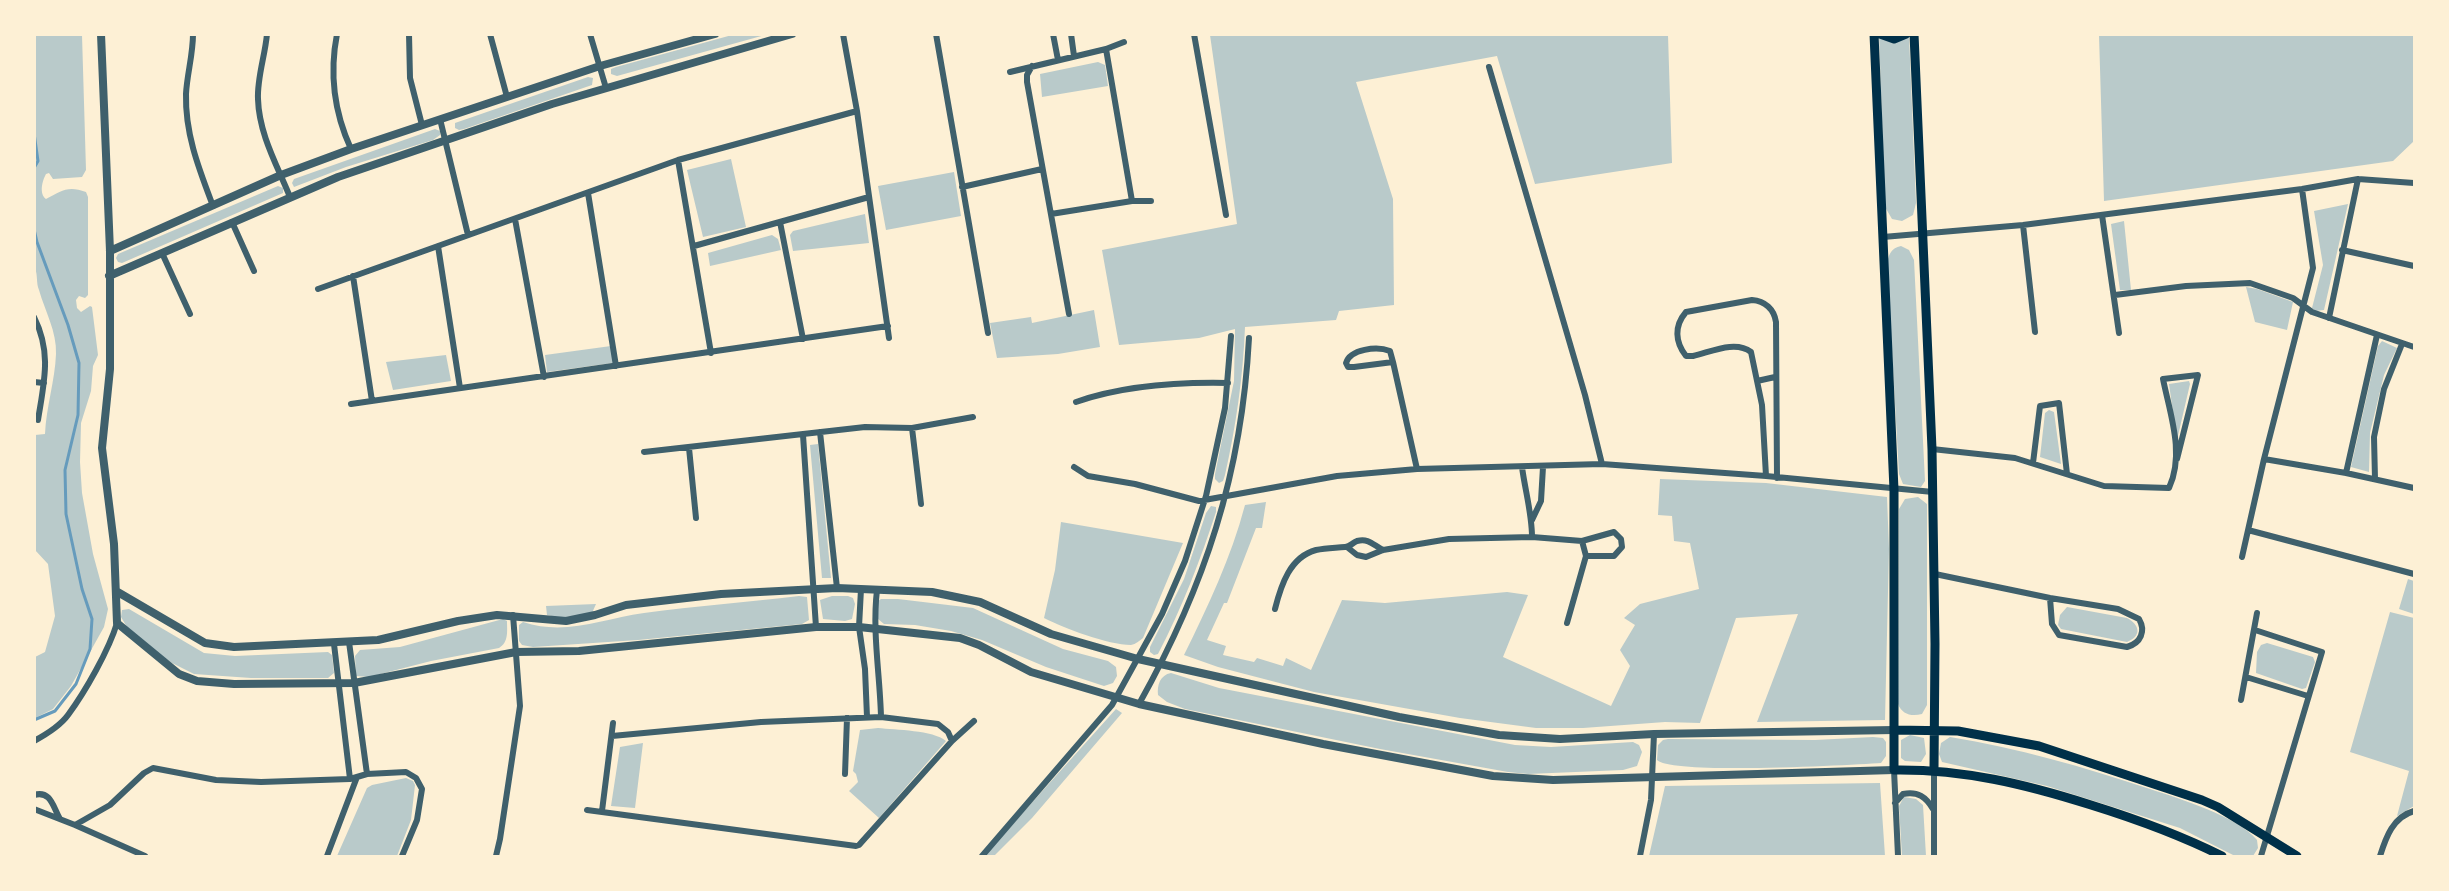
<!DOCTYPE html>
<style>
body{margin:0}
#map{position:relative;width:2449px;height:891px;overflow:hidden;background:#fdf0d5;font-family:"PT Sans Narrow",sans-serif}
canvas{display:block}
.frame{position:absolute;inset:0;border:36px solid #fdf0d5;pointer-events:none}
</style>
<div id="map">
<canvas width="2449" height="891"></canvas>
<div class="frame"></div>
</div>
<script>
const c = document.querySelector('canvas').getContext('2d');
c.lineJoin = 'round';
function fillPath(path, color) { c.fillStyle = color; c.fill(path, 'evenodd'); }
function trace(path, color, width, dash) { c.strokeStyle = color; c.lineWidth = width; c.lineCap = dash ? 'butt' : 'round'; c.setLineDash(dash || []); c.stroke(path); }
const green = new Path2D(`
 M35,34C49,37 65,34 82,35L86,170L82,177L53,179L49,173L46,174C42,181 39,194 46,199C61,191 68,185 86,192L88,197V295L85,298L79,296L76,300L77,308L81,312L90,306L92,307L98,355L93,366L91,391L81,423L80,462L82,493L93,554L108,609L104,627L71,686L53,709L35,718V657L45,652L55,616L48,564L35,550V435L45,434C46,407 55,381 56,354C57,332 45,311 39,290C36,283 38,276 35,268Z
 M732,35H765L617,76L611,74V69L616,67Z
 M1210,35H1668L1672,163L1535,184L1497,56L1356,82L1393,199L1394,305L1339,311L1336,320L1245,327C1243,378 1236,426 1225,475L1223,481L1219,483L1215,479V474L1234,381L1235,329L1199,338L1119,345L1102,250L1237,224Z
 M1879,35H1909L1916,203L1913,215L1902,221L1892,219L1885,207Z
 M2099,35H2414V141L2393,161L2104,201Z
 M1098,62L1105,65L1108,86L1042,97L1040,74Z
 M588,77L593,78L592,85L464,129L459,130L455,128V123Z
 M435,129L440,131V135L433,140L346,167L294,187L292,183L294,179Z
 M731,159L746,227L703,237L687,170Z
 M954,172L961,216L886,230L878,186Z
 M278,186L283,188V193L122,263L118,262L116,258L118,254Z
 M2348,204L2324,310L2315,311L2312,308L2323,265L2314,211Z
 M865,214L869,243L793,251L790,235L793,231Z
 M2124,221L2131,290H2120L2111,224Z
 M772,235L778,239L781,250L710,266L708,253Z
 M1901,246L1909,250L1914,260L1925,481L1921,487L1903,484L1899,474L1887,263C1889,254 1891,248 1901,246Z
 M2246,287L2257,289L2293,302L2287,330L2255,322Z
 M1094,310L1100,347L1058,354L997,358L990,323L1031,317L1032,323Z
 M2382,341L2397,348L2384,375L2370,433L2369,472L2351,467L2378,346Z
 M611,346L613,363L547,372L545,355Z
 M446,355L451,381L393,390L386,362Z
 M2189,381L2190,384L2177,440L2169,384Z
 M2049,410L2054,412L2061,464L2040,457L2045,413Z
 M818,444L831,578H822L810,445Z
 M1660,479L1766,483L1887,497L1889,549L1885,720L1757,722L1798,614L1736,618L1700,723L1665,722L1583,728H1536L1460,718L1314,692L1218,667L1184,655C1208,606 1231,558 1245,505L1266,502L1262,528H1256L1227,603H1224L1207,640L1226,646L1223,655L1254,662L1257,658L1283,666L1286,658L1311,670L1342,600L1385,603L1507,592L1528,595L1503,657L1611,706L1630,666L1620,650L1635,625L1624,618L1640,604L1699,589L1690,543L1674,541L1672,516L1658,515Z
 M1918,497L1927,504V705L1922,714C1911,717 1902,714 1898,704L1899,509L1905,499Z
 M1211,506L1216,507V512C1200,561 1182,608 1158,654L1154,655L1150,652V647L1184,579L1206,513Z
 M1061,522L1183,543L1143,638C1139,641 1136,644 1131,645C1108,645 1064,628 1044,618L1055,570Z
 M2408,579L2414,581V614L2399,609Z
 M799,596L807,597L809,620L802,624L638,640L533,647L522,645L519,641V625L523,622C565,636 602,619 644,613C695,606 748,602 799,596Z
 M832,596H848L853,598L855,604L852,619L845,621L823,619L820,600Z
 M881,599H898L973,608L1063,649L1108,661L1116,667L1117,676L1113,683L1104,686L1046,667L982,640L951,631L915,625L884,624L878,619V601Z
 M596,604L592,613L560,618L547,615L546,606Z
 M2067,607L2127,618C2140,625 2142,636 2127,642L2061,629L2058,625L2060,615Z
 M129,609L204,653L235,656L328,652L332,655L334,673L328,678H251L194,674L172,663L158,653L127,627L121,617L122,610Z
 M2390,612L2414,618V806L2397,816L2409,771L2350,752Z
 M503,619L507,621C507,631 509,642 499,648L431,661L369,677L356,676L355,656L360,650L400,647Z
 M2267,643L2313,657L2315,662L2306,688L2302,689L2256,673L2257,652L2261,645Z
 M1171,673L1219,688L1515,745L1551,747L1633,742L1639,745L1642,752L1637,766L1623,770L1528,774L1508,772L1380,749L1185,709L1167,702L1158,695C1157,685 1160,675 1171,673Z
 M1116,709L1122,713L1032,818L994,856H984Z
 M878,728C896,730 933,730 946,741L879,818L849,791L858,782L856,774L853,771L860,730Z
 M1910,735L1924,738L1926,754L1921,762L1905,761L1901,758V740Z
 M1873,737L1883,738L1886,742V756L1881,763C1851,765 1670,775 1657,760L1658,745L1663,740L1668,739L1815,740Z
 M1950,737C2018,748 2084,767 2150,789C2180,799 2237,816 2257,840L2258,848L2253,856H2235L2180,828L2047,786L1942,762L1939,754L1941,743Z
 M643,743L635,808L611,806L620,747Z
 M406,778L413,781L415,785L411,820L397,856H337L367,788L372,785Z
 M1880,783L1885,856H1649L1665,786Z
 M1904,797L1916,799L1923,805L1926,856H1902L1899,806Z`);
const stream = new Path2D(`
 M34,133L38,161L34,168
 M34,229L37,242L68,325L79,363L78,415L65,470L66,514L82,589L92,619L90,649L76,684L55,711L34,720`);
const minor = new Path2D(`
 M193,34C193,55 187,74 186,94C185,134 199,169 213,206
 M267,34C265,56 257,78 258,99C259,134 277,165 290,197
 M337,34C329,75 334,112 351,149
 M409,34L410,78L422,125
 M490,34L507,97
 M590,34L606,88
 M843,34L857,111L889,338
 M936,34L988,333
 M1053,34L1058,60
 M1071,34L1074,56
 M1194,34L1226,215
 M1106,49L1132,201
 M1032,66L1027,75V82L1069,314
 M1489,67L1585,395L1602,464
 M1010,72L1106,49L1124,42
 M440,119L468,235
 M678,160L711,353
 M962,187L1042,169
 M588,193L616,366
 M1051,214L1132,201H1151
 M2102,215L2119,333
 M515,219L544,377
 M232,222L254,271
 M780,222L803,339
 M2023,225L2035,332
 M1883,237L2023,225L2302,189L2358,179L2414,183
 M438,246L460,388
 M694,246L869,197
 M2342,250L2414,266
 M162,253L190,314
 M353,276L372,401
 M318,289L678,160L857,111
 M2115,295L2186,286L2250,283L2293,298L2312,312L2414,347
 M34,317C52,353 44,382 38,420
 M2329,318L2358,179
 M1393,362L1354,367H1348L1346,363C1350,349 1377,346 1390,351L1393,362L1417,469
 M1757,381L1775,377
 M34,382L44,383
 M1076,402C1122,386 1179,382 1228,383
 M351,404L888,326
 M912,428L921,504
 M820,432L837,588
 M803,435L816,627
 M689,448L696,518
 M1932,449L2015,458L2104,486L2169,488C2185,454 2170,414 2163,379L2198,375L2177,459
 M644,452L865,427L912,428L973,417
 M2264,459L2346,473L2414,488
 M2033,463L2040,406L2059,403L2067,474
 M1074,467L1088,476L1135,484L1199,501L1337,476L1417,469L1602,464L1766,476L1933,492
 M1522,467C1525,490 1532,514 1532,537
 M2346,473L2377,335
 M1766,476L1762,405L1751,352C1735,340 1711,352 1693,356H1686C1675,342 1674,326 1686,312L1752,300C1765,301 1774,309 1776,322L1777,478
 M2375,479L2374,437L2384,389L2402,344
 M1532,520L1541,501L1543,467
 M2248,530L2414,574
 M1347,547L1357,555L1366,557L1383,550L1449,539L1532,537L1582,541L1614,532L1621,539L1622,547L1614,556H1586
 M2242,557L2264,459L2313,268L2302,189
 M1935,574L2050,598L2118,609L2139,619C2146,631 2141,643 2127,647L2059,635L2052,624L2050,598
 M861,589L859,627L865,669L867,717
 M877,590C872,632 880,675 881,717
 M1275,609C1281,585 1290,557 1316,550C1326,548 1335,548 1345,547C1350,547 1352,543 1357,541C1369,538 1373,545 1383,550
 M1567,623L1586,556L1582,541
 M2255,630L2322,652L2261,856
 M349,642L367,774
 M334,644L350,779
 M2246,677L2308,696
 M2241,700L2257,613
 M1139,704C1205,586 1242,473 1249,338
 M612,736L761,722L881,717L938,724L948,732L952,741
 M34,741C47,734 60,726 68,715C85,692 109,650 117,623
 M1894,770L1898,856
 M1934,770V856
 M845,774L847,718
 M34,795C51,790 53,807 60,819
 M1895,803L1903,794C1918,791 1926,797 1933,809
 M34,809L75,825L110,805L144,773L153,768L216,780L261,782L350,779L367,774L406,772L416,778L422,789L417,820L402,856
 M587,810L856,846L859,845L952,741L974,721
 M602,811L613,723
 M75,825L145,856
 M327,856L357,777
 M496,856L500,839L520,706L513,615
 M982,856L1112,705L1162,614L1185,561L1206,496L1225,408L1231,336
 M1640,856L1651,800L1654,734
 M2380,856C2386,837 2393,817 2414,811`);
const tertiary = new Path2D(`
 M101,34L110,251V369L102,448L114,544L117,623L179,674L197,681L234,684L354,683L516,652L579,651L816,627H859L960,638L979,645L1031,672L1139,704L1323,744L1493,776L1553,780L1894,770
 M110,251L281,175L351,149L600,66L715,34
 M109,276L338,177L552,104L792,34
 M116,591L205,643L234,647L378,640L458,621L497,615L566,621L595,615L626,605L721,594L837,588L932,592L980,602L1051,634L1138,659L1399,717L1499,735L1560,739L1654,734L1894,730`);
const secondary = new Path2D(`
 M1874,34L1894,490V770C1963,769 2025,784 2091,805C2136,819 2180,835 2222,856
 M1880,34L1894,39L1906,34
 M1914,34L1932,449L1935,644L1934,769
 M1894,730L1958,731L2039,746L2202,800L2218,807L2297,856`);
fillPath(green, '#b9caca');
trace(stream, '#669bbc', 3);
trace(minor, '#3f606c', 6);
trace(tertiary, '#3f606c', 8);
trace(secondary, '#003049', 9);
</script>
